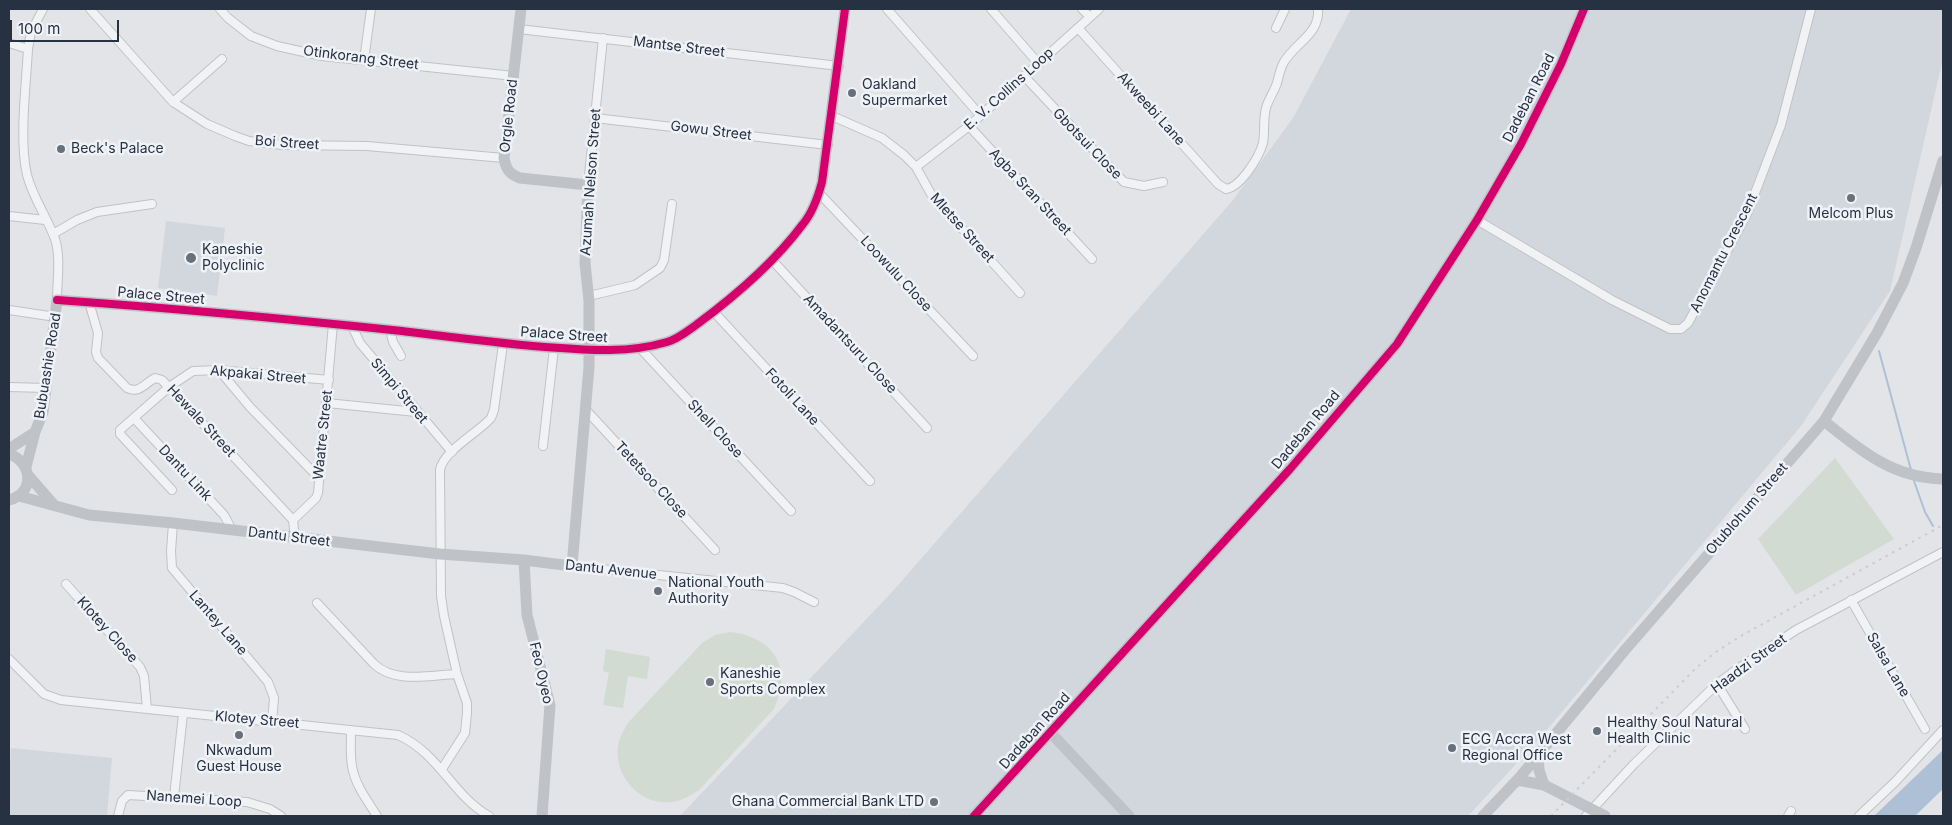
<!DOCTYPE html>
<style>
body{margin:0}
#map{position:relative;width:1952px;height:825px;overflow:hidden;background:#e2e4e7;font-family:Inter,sans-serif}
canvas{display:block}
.frame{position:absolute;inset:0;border:10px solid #263142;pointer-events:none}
.scale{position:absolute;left:10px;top:20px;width:109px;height:22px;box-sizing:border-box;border:2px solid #263142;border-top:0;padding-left:6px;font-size:15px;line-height:18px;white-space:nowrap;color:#263142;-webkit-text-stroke:4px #eff2f7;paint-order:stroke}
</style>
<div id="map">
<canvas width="1952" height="825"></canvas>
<div class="frame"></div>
<div class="scale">100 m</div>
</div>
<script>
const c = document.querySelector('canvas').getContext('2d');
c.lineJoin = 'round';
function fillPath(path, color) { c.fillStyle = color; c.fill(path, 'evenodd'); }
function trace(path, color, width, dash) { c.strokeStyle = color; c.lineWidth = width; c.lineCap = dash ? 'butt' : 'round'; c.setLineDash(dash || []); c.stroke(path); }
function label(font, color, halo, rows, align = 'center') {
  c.font = font + ' Inter,sans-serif'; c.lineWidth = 5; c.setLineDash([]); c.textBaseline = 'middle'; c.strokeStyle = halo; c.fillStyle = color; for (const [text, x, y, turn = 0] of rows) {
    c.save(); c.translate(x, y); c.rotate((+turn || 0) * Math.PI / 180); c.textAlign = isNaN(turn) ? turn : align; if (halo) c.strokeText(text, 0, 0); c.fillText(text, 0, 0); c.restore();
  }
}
const built = new Path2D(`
 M1351,9H1943V58L1890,291L1801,426L1540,738L1468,816H680L893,591L1233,200L1293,118Z
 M166,221L225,228L217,296L158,288Z
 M11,748L112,758L107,816H9V777Z`);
const green = new Path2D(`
 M1835,458L1894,539L1796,595L1758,539Z
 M730,632C775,637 793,669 774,709L699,790C690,796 682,801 671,802C637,806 609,770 620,738C622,733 625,729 627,724L702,643L715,635Z
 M606,649L650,657L647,679L628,676L623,708L603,705L609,673L603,671Z`);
const water = new Path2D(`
 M1943,750V789L1915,816H1874Z`);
const stream = new Path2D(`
 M1879,351L1911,470
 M1914,481L1925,512L1933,526`);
const street = new Path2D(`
 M43,9L31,32L28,49C26,86 19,141 27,175C33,198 47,217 55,239C61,257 57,281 57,300
 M90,9L173,102L207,124L235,136L249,141L282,145L367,146L504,158
 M220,9L228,18L251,36L277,46L322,56L514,76
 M887,9L980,115
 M991,9L1038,63
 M1082,9L1090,17
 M1078,28L1218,184L1226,189C1241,187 1259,157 1263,143C1265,131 1263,119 1266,108C1268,100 1274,92 1277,83C1279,76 1280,69 1284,62C1296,42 1320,34 1318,9
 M1276,28L1285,9
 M519,29L839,66
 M9,43L28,49
 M364,60L371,9
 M1024,76L1124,182L1144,186L1163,182
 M173,102L222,59
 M832,116L882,138L904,155L916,167L931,194L1020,293
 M595,118L828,145
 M969,126L1092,259
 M916,167L969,126L1099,9
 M588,185L603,38
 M819,193L973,356
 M9,216L45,220
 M1477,220L1612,300L1670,329H1681L1688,323L1747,214L1781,125L1811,9
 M53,234L77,220L97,212L152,204
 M772,260L927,428
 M589,296L635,285L660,268L664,260L672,204
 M89,302L98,333L96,352L98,358L127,388C139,394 144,384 155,378L162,380L293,520
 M9,310L56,317
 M714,312L870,481
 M352,326L360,343L452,452
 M390,330L393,342L401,356
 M640,348L791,511
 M219,370L250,407L319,478
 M9,387L46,388
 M327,403L416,412
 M586,410L715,550
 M134,418L224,515L232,530
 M543,446L554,348
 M172,490L120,434V430L169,387L193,371L219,370L329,380
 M173,523L171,551L172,568L268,682L274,698L272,722
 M295,538L293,520L316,498L318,493L333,324
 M572,566L783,588L794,592L814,602
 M66,584L140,667L144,676L147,709
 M1851,600L1925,729
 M317,603L374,664C395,684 431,675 457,674
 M9,659L44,694L61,700L398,735C439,753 453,796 489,816
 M1717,684L1745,729
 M351,730C351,742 350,754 352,766C355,785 367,800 377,816
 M442,769L465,733L467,713V703L457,674L444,616L441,596L440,470C443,451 479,432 491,418L494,410L503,344
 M174,797L183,714
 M118,816L122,801L128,795L247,802L270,809L281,816
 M1586,816L1634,764L1717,684L1736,670L1796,630L1943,552
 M1788,816L1791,811
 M1859,816L1895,782L1943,730`);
const secondary = new Path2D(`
 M1824,421C1861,451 1893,478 1943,479
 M9,449L35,432
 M9,454C33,462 35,494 9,500
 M26,467L35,432L43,412L57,300C172,308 288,319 402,331C450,337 497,343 545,347C586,350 626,354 667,342C678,339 686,332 696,325C734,297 774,263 803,224C813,212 818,197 822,182L845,9
 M28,475L55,506
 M19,496L89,515L173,523L440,554L524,560L572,566L589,367V301L585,263L588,185L520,178C509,174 506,169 504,158L521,9
 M524,560L527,615L550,705L542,816
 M1050,732L1129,816
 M1538,755L1539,770L1544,785
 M1517,780L1544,785L1605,816
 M974,816L1290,469L1397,344L1477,220L1521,144L1561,64L1584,9
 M1483,816L1520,777L1625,650L1824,421L1877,333L1903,283L1916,248L1943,161`);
const rail = new Path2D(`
 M1551,816L1696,668L1716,652L1739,637L1943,525`);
const cycleway = new Path2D(`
 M57,300C172,308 288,319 402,331C450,337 497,343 545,347C586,350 626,354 667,342C678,339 686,332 696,325C734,297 774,263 803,224C813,212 818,197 822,182L845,9
 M974,816L1290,469L1397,344L1477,220L1521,144L1561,64L1584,9`);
const markers = [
 [852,93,5,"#68707c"],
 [61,149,5,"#68707c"],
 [1851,198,5,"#68707c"],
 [191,258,6,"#68707c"],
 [658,591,5,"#68707c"],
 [710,682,5,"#68707c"],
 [1597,731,5,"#68707c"],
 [239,735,5,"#68707c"],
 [1452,748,5,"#68707c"],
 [934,802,5,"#68707c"]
];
const streetNames = [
 ["Mantse Street",679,47,7],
 ["Otinkorang Street",361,58,7],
 ["E. V. Collins Loop",1009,89,-42],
 ["Dadeban Road",1529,98,-63],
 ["Akweebi Lane",1151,109,48],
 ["Orgle Road",509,116,-84],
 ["Gowu Street",711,131,7],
 ["Boi Street",287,143,4],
 ["Gbotsui Close",1087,144,46],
 ["Azumah Nelson Street",591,182,-86],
 ["Agba Sran Street",1030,192,47],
 ["Mletse Street",962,228,48],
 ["Anomantu Crescent",1724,253,-63],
 ["Loowulu Close",896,274,47],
 ["Palace Street",161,296,5],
 ["Palace Street",564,335,4],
 ["Amadantsuru Close",850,344,47],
 ["Bubuashie Road",48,366,-81],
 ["Akpakai Street",258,375,5],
 ["Simpi Street",399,391,50],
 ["Fotoli Lane",792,397,47],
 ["Hewale Street",201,421,47],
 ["Shell Close",715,429,47],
 ["Dadeban Road",1306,430,-50],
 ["Waatre Street",323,435,-84],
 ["Dantu Link",185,473,47],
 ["Tetetsoo Close",651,480,47],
 ["Otublohum Street",1747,509,-49],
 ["Dantu Street",289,537,7],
 ["Dantu Avenue",611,570,6],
 ["Lantey Lane",218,623,49],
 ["Klotey Close",107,630,48],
 ["Haadzi Street",1749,664,-36],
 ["Salsa Lane",1888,665,60],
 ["Feo Oyeo",541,673,77],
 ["Klotey Street",257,720,5],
 ["Dadeban Road",1035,731,-48],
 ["Nanemei Loop",194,799,4]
];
const poiNames = [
 ["Oakland",862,85],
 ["Supermarket",862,101],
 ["Beck's Palace",71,149],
 ["Melcom Plus",1851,214,"center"],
 ["Kaneshie",202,250],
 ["Polyclinic",202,266],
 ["National Youth",668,583],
 ["Authority",668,599],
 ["Kaneshie",720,674],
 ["Sports Complex",720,690],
 ["Healthy Soul Natural",1607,723],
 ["Health Clinic",1607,739],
 ["ECG Accra West",1462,740],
 ["Regional Office",1462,756],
 ["Nkwadum",239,751,"center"],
 ["Guest House",239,767,"center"],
 ["Ghana Commercial Bank LTD",924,802,"right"]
];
fillPath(built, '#d2d7de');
fillPath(green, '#d2dbd1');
fillPath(water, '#aec0d5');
trace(stream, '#aec0d5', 2);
trace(street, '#c0c2c5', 10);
trace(street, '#f1f2f4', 8);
trace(secondary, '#bfc2c7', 11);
trace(rail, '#cacccf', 2, [2.5, 5]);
trace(cycleway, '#d6006c', 8);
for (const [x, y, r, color] of markers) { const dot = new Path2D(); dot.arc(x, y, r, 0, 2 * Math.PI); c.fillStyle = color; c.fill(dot); trace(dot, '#eff2f7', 2); }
label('14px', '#263142', '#eff2f7', streetNames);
label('14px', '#263142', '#eff2f7', poiNames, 'left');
</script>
